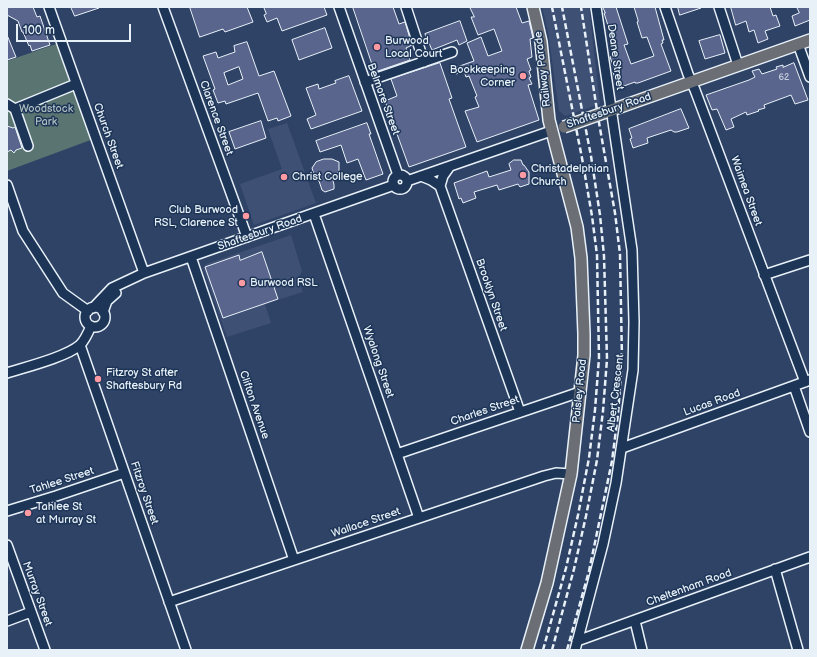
<!DOCTYPE html>
<style>
body{margin:0}
#map{position:relative;width:817px;height:657px;overflow:hidden;background:#2f4367;font-family:"Balsamiq Sans",sans-serif}
canvas{display:block}
.frame{position:absolute;inset:0;border:8px solid #e8f1f8;pointer-events:none}
.scale{position:absolute;left:16px;top:24px;width:115px;height:18px;box-sizing:border-box;border:2px solid #e8f1f8;border-top:0;padding-left:5px;font-size:12px;line-height:14px;white-space:nowrap;color:#e8f1f8;-webkit-text-stroke:3px #1d3557;paint-order:stroke}
</style>
<div id="map">
<canvas width="817" height="657"></canvas>
<div class="frame"></div>
<div class="scale">100 m</div>
</div>
<script>
const c = document.querySelector('canvas').getContext('2d');
c.lineJoin = 'round';
function fillPath(path, color) { c.fillStyle = color; c.fill(path, 'evenodd'); }
function trace(path, color, width, dash) { c.strokeStyle = color; c.lineWidth = width; c.lineCap = dash ? 'butt' : 'round'; c.setLineDash(dash || []); c.stroke(path); }
function label(font, color, halo, rows, align = 'center') {
  c.font = font + ' "Balsamiq Sans",sans-serif'; c.lineWidth = 3; c.setLineDash([]); c.textBaseline = 'middle'; c.strokeStyle = halo; c.fillStyle = color; for (const [text, x, y, turn = 0] of rows) {
    c.save(); c.translate(x, y); c.rotate((+turn || 0) * Math.PI / 180); c.textAlign = isNaN(turn) ? turn : align; if (halo) c.strokeText(text, 0, 0); c.fillText(text, 0, 0); c.restore();
  }
}
const built = new Path2D(`
 M542,7H589L600,104L565,116L559,111L548,31Z
 M287,123L316,203L254,225L240,184L282,169L268,129Z
 M291,235L302,271L298,279L303,292L265,304L271,323L227,337L203,268L206,264Z`);
const green = new Path2D(`
 M62,42L96,138L7,171V61Z`);
const building = new Path2D(`
 M7,7H33L37,17L40,16L50,45L32,51L30,45L29,46L23,32H22L18,21L7,15Z
 M71,7H98L99,8L75,16Z
 M190,7H247L253,22L225,32L223,29L200,37Z
 M264,7H324L327,15L282,31L277,18L267,22L264,15L266,14Z
 M353,7H393L399,24L405,22L412,45L406,48L410,60L375,72Z
 M470,7H516L522,23L529,21L533,38L530,39L532,57L527,59L531,70L529,71L531,77L529,78L532,84L528,85L539,120L477,142L465,111L479,107L475,97L477,96L469,76L466,77L464,71L456,74L454,68L474,61L467,43L481,37L488,56L502,51L494,29L478,35L471,17H474Z
 M603,7H616L628,44L624,45L631,64L654,56L647,37L642,38L637,22H638V20L634,7H655L664,40H662L663,43L661,44L671,71L638,83H635V82L621,87L617,85L613,72L615,71L610,57L617,54L610,35H611L604,13H605Z
 M678,7H700L701,8L680,15Z
 M731,7H770L773,16L776,15L780,26L765,31L768,39L758,43L754,30L749,32L746,21L736,25Z
 M797,7H810V20L795,26L792,16L799,13Z
 M460,21L467,41L459,45L457,40L432,50L425,34Z
 M325,28L332,48L299,60L292,40Z
 M7,35L16,57L7,60Z
 M720,35L725,53L705,59L699,41Z
 M247,42L259,76L274,71L291,116L278,121L277,118L268,121L258,93L226,104L225,101L218,103L213,90L215,89L203,56L216,52L218,58L235,52L234,46ZM239,67L243,79L228,85L224,73Z
 M440,63L452,98L449,99L466,147L409,167L385,101L397,96L391,79Z
 M794,63L808,100L795,104L791,95L764,105L765,108L758,110L759,111L747,115L746,112L731,119L734,127L726,130L717,109L712,110L706,95L749,80L755,77L752,71L759,69L762,74L777,69L776,67L783,65V67Z
 M349,76L362,111L311,129L307,119L316,115L306,88L318,84L319,89L336,83L335,81Z
 M681,109L689,128L677,132H674L671,130L647,138L648,143L633,148L630,139L632,138L629,129Z
 M261,121L266,138L235,149L229,132Z
 M367,123L371,134H369L383,174L366,180L358,159L347,163L341,145L320,152L316,141Z
 M7,126L13,128L15,127L22,148L16,150L14,153L11,150L7,152Z
 M324,159H332L339,162V171L336,174L337,179L333,180L334,185V189L325,192L322,190L319,181L315,178L312,168L316,162Z
 M514,160H521L523,165H524L529,172V184L520,187L518,184L499,190L497,185L474,192L476,198L463,203L461,198L459,199L454,183L487,171L489,177L511,170L509,164Z
 M262,252L278,299L223,318L205,267L239,255L240,260Z`);
const minor = new Path2D(`
 M49,7L144,273
 M163,7L247,237
 M339,7L398,175
 M406,7L424,62
 M665,7L688,74L695,90L805,382
 M719,7L738,65
 M798,44L810,77
 M365,82L452,52
 M7,104L15,109L28,146
 M15,109L76,84
 M393 182a7 7 0 1 1 14 0a7 7 0 1 1-14 0Z
 M421,176L431,180L440,186L520,412
 M407,181L551,131
 M7,185L23,231L63,293L88,311
 M440,186L443,176L450,166
 M314,214L419,518
 M191,257L294,560
 M764,275L810,260
 M85 317a10 10 0 1 1 20 0a10 10 0 1 1-20 0Z
 M93,308L112,288L144,273L394,185
 M103,312L107,301L116,293
 M80,345L186,650
 M7,373C26,367 66,357 80,345C85,340 88,333 91,326
 M794,386L810,432
 M622,448L810,380
 M397,454L580,392
 M7,511L56,496L124,473
 M7,545L45,650
 M775,569L798,650
 M169,602L544,476L556,473L571,474
 M7,621L31,612
 M635,621L642,650
 M577,641L810,557
 M575,650L603,544L616,483L633,370L634,322L632,250L596,7`);
const major = new Path2D(`
 M606,112L810,40
 M527,650L547,583L571,474L584,355V334L581,258L577,227L549,120L541,42L533,7`);
const rail = new Path2D(`
 M543,650L566,568L578,515L589,458L595,410L599,358L597,255L592,216L582,158L552,7
 M552,650L574,569L586,516L597,460L603,411L607,359L604,256L600,215L591,156L562,7
 M567,650L589,571L612,461L618,414L622,359L620,254L615,213L598,117L581,7`);
const majorBridge = new Path2D(`
 M564,127L606,112`);
const markers = [
 [377,47,4,"#ff9aa2"],
 [523,76,4,"#ff9aa2"],
 [523,175,4,"#ff9aa2"],
 [284,177,4,"#ff9aa2"],
 [246,216,4,"#ff9aa2"],
 [242,283,4,"#ff9aa2"],
 [98,379,4,"#ff9aa2"],
 [28,513,4,"#ff9aa2"]
];
const numberNames = [
 ["62",784,78]
];
const poiNames = [
 ["Burwood",385,41],
 ["Local Court",385,54],
 ["Bookkeeping",515,70,"right"],
 ["Corner",515,83,"right"],
 ["Christadelphian",531,169],
 ["Church",531,182],
 ["Christ College",292,177],
 ["Club Burwood",238,210,"right"],
 ["RSL, Clarence St",238,223,"right"],
 ["Burwood RSL",250,283],
 ["Fitzroy St after",106,373],
 ["Shaftesbury Rd",106,386],
 ["Tahlee St",36,507],
 ["at Murray St",36,520]
];
const streetNames = [
 ["Deane Street",615,57,82],
 ["Railway Parade",543,69,-97],
 ["Belmore Street",383,99,70],
 ["Shaftesbury Road",609,111,-19],
 ["Clarence Street",216,118,70],
 ["Church Street",108,136,70],
 ["Waimea Street",746,191,70],
 ["Shaftesbury Road",260,233,-19],
 ["Brooklyn Street",491,295,71],
 ["Wyalong Street",378,362,71],
 ["Paisley Road",580,391,-84],
 ["Albert Crescent",616,393,-83],
 ["Lucas Road",712,403,-20],
 ["Clifton Avenue",254,405,71],
 ["Charles Street",485,411,-19],
 ["Tahlee Street",62,481,-18],
 ["Fitzroy Street",144,493,71],
 ["Wallace Street",366,523,-19],
 ["Cheltenham Road",689,588,-20],
 ["Murray Street",37,594,70]
];
const parkNames = [
 ["Woodstock",46,109],
 ["Park",46,122]
];
fillPath(built, '#3f5075');
fillPath(green, '#5a7471');
fillPath(building, '#5a658d');
trace(building, '#e8f1f8', 1);
trace(minor, '#e8f1f8', 12);
trace(major, '#e8f1f8', 14);
trace(minor, '#1d3557', 9);
trace(major, '#6b6f75', 11);
trace(rail, '#e8f1f8', 2.5, [6, 3]);
trace(majorBridge, '#e8f1f8', 14, []);
trace(majorBridge, '#6b6f75', 11);
for (const [x, y, r, color] of markers) { const dot = new Path2D(); dot.arc(x, y, r, 0, 2 * Math.PI); c.fillStyle = color; c.fill(dot); trace(dot, '#1d3557', 1.5); }
label('9px', '#c4cedd', null, numberNames);
label('11px', '#e8f1f8', '#1d3557', poiNames, 'left');
label('11px', '#e8f1f8', '#1d3557', streetNames);
label('11px', '#afbfc2', '#1d3557', parkNames);
</script>
